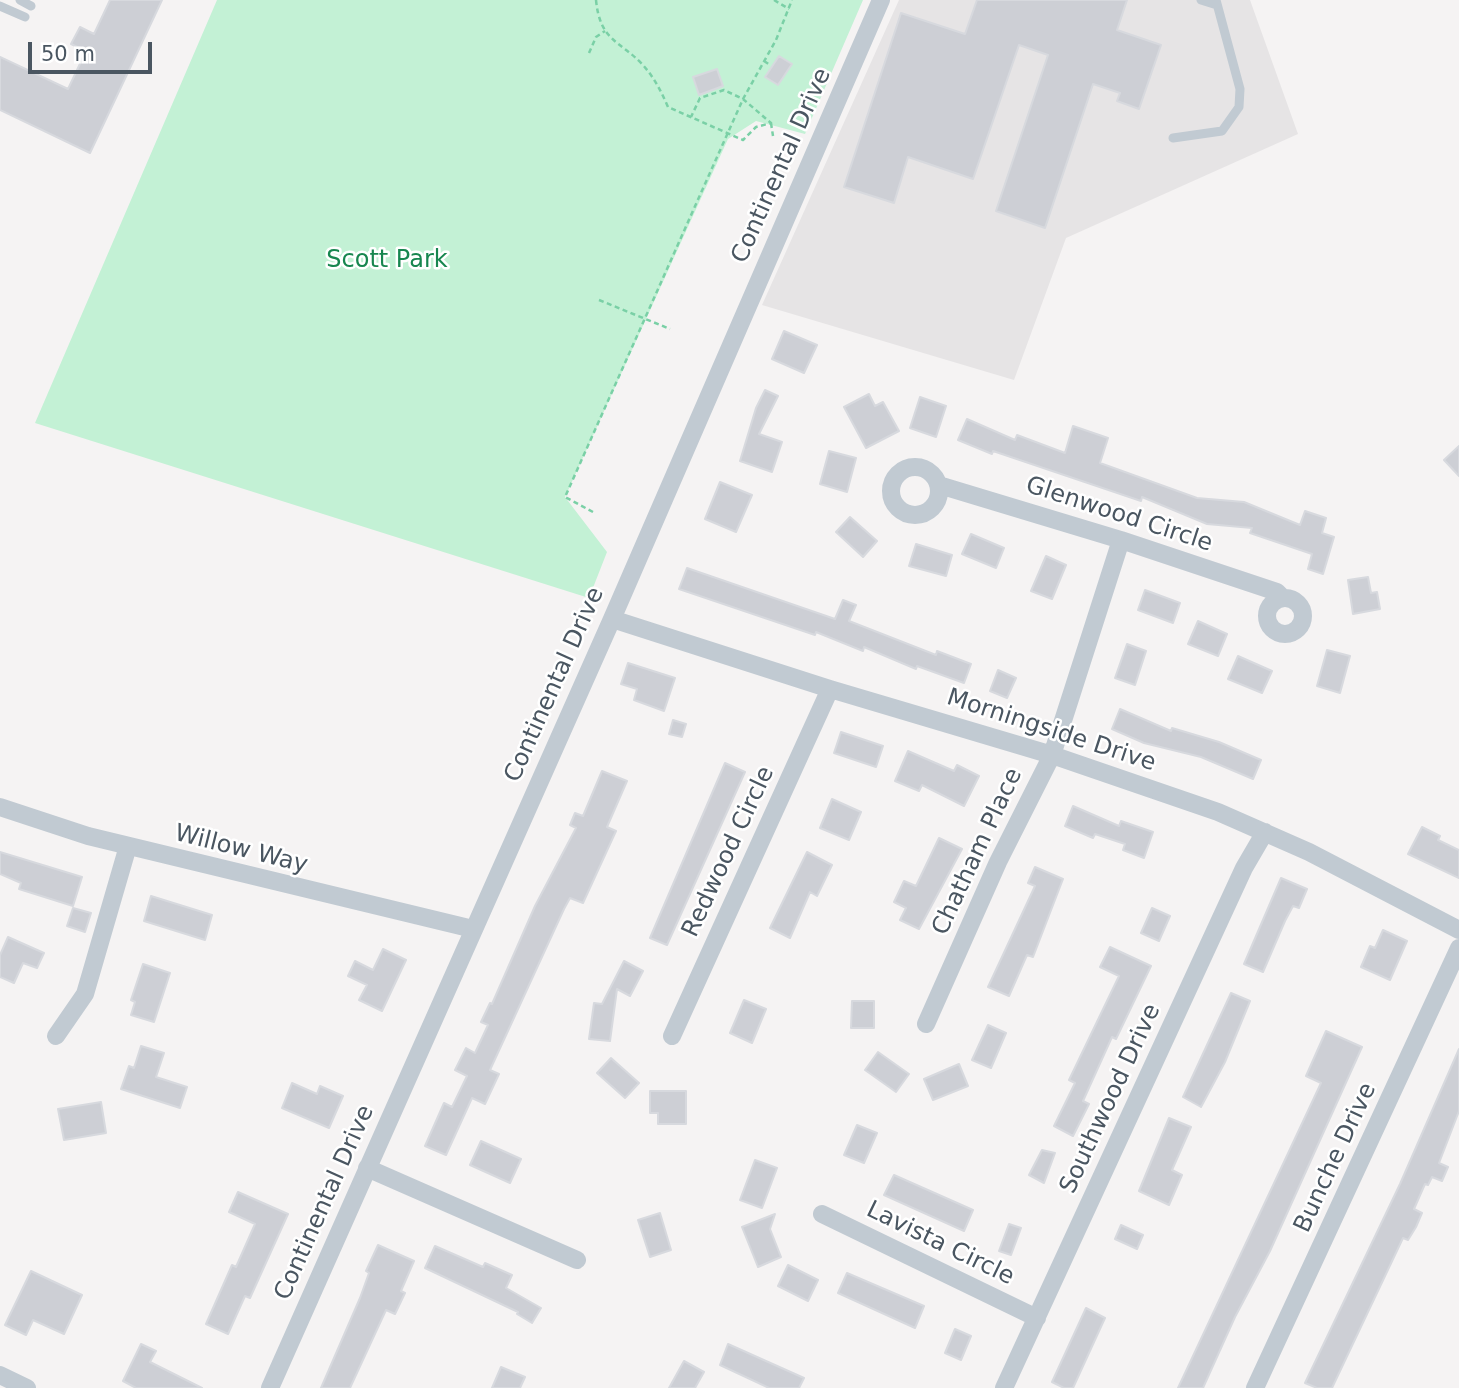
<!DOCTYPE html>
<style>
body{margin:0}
#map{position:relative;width:1459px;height:1388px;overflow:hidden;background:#f5f3f3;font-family:"DejaVu Sans",sans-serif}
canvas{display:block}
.scale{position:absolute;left:28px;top:42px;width:124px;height:32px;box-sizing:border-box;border:4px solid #4a5661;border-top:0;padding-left:9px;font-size:21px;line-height:24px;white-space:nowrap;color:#4a5661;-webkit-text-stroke:5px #fff;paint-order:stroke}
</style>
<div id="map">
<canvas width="1459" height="1388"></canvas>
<div class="scale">50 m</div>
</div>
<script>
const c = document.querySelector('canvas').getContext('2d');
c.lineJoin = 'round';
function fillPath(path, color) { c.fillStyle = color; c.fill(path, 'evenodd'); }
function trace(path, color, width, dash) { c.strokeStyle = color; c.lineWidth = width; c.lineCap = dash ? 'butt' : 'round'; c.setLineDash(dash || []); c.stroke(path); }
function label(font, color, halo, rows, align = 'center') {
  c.font = font + ' "DejaVu Sans",sans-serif'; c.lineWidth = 5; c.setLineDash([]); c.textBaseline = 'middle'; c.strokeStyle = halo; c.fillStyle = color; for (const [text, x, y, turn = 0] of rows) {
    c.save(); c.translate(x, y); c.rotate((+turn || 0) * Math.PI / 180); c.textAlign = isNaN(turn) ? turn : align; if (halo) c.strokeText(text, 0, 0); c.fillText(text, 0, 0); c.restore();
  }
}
const education = new Path2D(`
 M899,0H1250L1298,134L1066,238L1014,380L762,305Z`);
const green = new Path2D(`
 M217,0H863L805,134L756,121L728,139L565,497L607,552L589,598L35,423Z`);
const building = new Path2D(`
 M110,0H162L90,153L0,110V57L68,89L86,51L71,44L80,27L94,34Z
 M977,0H1127L1117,30L1161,45L1139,109L1117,101L1120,93L1093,84L1045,228L996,211L1048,55L1019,45L973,179L908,157L894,203L844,187L901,13L965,34Z
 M779,56L792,64L778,85L765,77Z
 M717,69L723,86L699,95L693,77Z
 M784,331L817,345L804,373L772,359Z
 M765,390L778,396L759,434L782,442L772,472L740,461L756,408Z
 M869,394L875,406L883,402L899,431L866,448L844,407Z
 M920,397L946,406L936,437L910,428Z
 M967,419L1015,440L1017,435L1065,453L1073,426L1108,438L1100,463L1197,498L1244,502L1300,525L1305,511L1326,518L1322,533L1334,537L1323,574L1308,569L1312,554L1250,533L1252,528L1207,524L1142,497L1141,501L993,451L992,454L958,440Z
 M1459,446V476L1444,460Z
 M829,451L856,458L847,492L820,484Z
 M720,482L752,495L736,532L705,519Z
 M850,517L877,541L863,557L836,532Z
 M971,534L1004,548L996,568L962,554Z
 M916,544L952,555L946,576L909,566Z
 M1046,556L1066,565L1052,599L1031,591Z
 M687,568L835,619L843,600L856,605L849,621L936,655L937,651L971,664L964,683L917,666L916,669L864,647L863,651L816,632L815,635L679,589Z
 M1368,577L1371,593L1377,592L1380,609L1353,614L1348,580Z
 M1145,590L1180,603L1173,623L1138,610Z
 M1198,621L1227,634L1218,656L1188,644Z
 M1127,644L1146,651L1135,685L1115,678Z
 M1327,650L1350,656L1340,693L1317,686Z
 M1238,656L1272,671L1262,693L1228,679Z
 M628,663L675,678L664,711L634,700L637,689L621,684Z
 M998,670L1016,678L1007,698L990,691Z
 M1120,709L1171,731L1172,728L1219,742L1261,760L1253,779L1201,757L1144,743L1112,729Z
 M673,720L686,724L682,737L669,734Z
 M841,732L883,746L876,767L834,753Z
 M908,751L954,771L957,765L979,776L964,806L922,785L919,791L895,781Z
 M725,763L745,772L667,945L650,938Z
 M602,771L627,781L607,827L616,831L583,903L570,898L564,909L490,1070L499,1074L485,1104L472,1098L446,1155L425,1146L444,1103L452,1107L467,1076L455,1070L466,1048L475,1053L488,1025L481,1022L490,1003L492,1004L535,906L576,828L570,825L575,813L583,816Z
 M832,799L861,812L849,840L820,828Z
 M1073,806L1119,826L1121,821L1153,832L1144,858L1123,850L1125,844L1095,834L1093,838L1065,826Z
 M1422,827L1440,836L1438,840L1459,850V878L1408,854Z
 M939,838L962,849L919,929L900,920L906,908L894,902L904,881L916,886Z
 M0,852L82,877L73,906L19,889L21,883L0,874Z
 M807,852L832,865L817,896L810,892L790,938L770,928Z
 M1035,867L1063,879L1033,957L1027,955L1009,996L988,987L1035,886L1028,883Z
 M1281,878L1307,889L1299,908L1293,906L1285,921L1263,972L1244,964Z
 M151,896L212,915L205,940L144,921Z
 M73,908L91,913L85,932L67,926Z
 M1152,908L1170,916L1159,941L1141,933Z
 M1383,930L1407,941L1390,980L1361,967L1370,946L1375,948Z
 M8,937L44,953L37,968L23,963L14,983L0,977V955Z
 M1110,947L1151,966L1116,1039L1112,1037L1083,1101L1089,1104L1073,1136L1054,1126L1075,1083L1069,1080L1119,976L1100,967Z
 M383,949L406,960L382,1011L359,1000L367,985L348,976L355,961L373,970Z
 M624,961L643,971L630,996L617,989L610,1041L589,1039L594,1003L602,1004Z
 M143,964L170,973L154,1022L131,1015L135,1002L131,1000Z
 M1231,993L1250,1001L1225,1062L1201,1107L1183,1097Z
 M744,1000L766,1009L752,1043L730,1033Z
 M852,1001H874V1028H851Z
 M988,1025L1006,1033L991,1068L972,1060Z
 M1326,1031L1362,1047L1270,1251L1235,1317L1203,1388H1178L1321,1083L1306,1076Z
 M141,1046L164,1053L156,1077L187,1087L180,1108L121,1089L129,1066L134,1068Z
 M1459,1049V1111L1439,1163L1448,1167L1442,1181L1432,1177L1428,1185L1425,1184L1414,1209L1422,1213L1416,1227L1408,1240L1403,1238L1332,1388H1317L1305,1383L1400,1184Z
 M878,1052L909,1074L896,1092L865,1070Z
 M611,1058L639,1083L625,1098L597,1073Z
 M959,1064L968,1086L933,1100L924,1079Z
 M292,1083L317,1094L320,1086L343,1096L329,1128L282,1108Z
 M650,1091H686V1124H658V1113H650Z
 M101,1102L106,1133L64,1140L58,1109Z
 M1169,1118L1191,1127L1172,1170L1182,1175L1169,1205L1139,1191Z
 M857,1125L877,1133L864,1163L844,1155Z
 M481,1141L521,1159L510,1183L470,1165Z
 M1042,1150L1055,1153L1044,1183L1029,1175Z
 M755,1160L777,1168L762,1208L740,1200Z
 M894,1175L973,1210L964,1231L884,1195Z
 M238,1192L288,1214L250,1298L245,1296L228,1334L206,1324L232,1265L236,1267L255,1224L229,1212Z
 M660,1213L671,1250L650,1257L638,1220Z
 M775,1214L770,1229L781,1257L758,1267L742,1227Z
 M1009,1224L1021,1228L1011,1255L999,1251Z
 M1121,1225L1143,1235L1137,1249L1115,1239Z
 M378,1245L414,1261L401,1291L405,1293L395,1314L386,1310L350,1388H321L360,1298L369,1273L366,1271Z
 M435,1246L483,1267L485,1263L512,1275L506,1288L541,1308L532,1323L517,1314L518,1312L425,1268Z
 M788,1265L818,1280L808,1301L778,1286Z
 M31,1271L82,1295L64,1334L33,1320L26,1335L5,1325Z
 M847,1273L924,1306L915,1328L838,1293Z
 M1086,1308L1105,1318L1073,1388H1064L1052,1382Z
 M955,1329L971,1336L961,1360L945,1353Z
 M141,1344L156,1351L150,1362L202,1388H136L123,1381Z
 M728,1344L804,1378L799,1388H769L720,1365Z
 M684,1361L704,1372L695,1388H669Z
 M501,1367L525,1377L520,1388H492Z`);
const path = new Path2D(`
 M596,0C600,41 619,40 642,64C654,77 661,91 668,107L743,140L756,127L771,123L743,99L724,90L700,98L691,117
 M774,0L789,9
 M589,53L596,37L605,31
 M764,61L770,65
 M771,123L773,136
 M599,300L670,329
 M593,512L565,497L743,99L776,40L792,0`);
const lane = new Path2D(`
 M20,0L31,6
 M1201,0L1217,5
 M0,6L25,17
 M1173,138L1222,131L1239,107L1240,89L1216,0`);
const street = new Path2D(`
 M891 491a24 24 0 1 1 48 0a24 24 0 1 1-48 0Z
 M939,485L1121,540L1277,592L1282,597
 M1267 616a18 18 0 1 1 36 0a18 18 0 1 1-36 0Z
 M612,619L830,689L1052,755L1218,812L1309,852L1459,930
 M0,807L88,836L473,929
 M926,1024L998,862L1052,755L1121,540
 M56,1036L85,994L128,846
 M672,1036L830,689
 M367,1168L577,1260
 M822,1214L1037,1318
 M0,1375L27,1388
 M270,1388L612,619L881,0
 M1004,1388L1244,868L1265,832
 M1255,1388L1459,948`);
const streetNames = [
 ["Continental Drive",782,166,-66],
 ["Glenwood Circle",1119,515,18],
 ["Continental Drive",555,685,-66],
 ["Morningside Drive",1051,731,18],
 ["Willow Way",241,850,14],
 ["Redwood Circle",729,852,-65],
 ["Chatham Place",978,852,-65],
 ["Southwood Drive",1111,1099,-65],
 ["Bunche Drive",1336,1158,-65],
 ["Continental Drive",325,1203,-66],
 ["Lavista Circle",940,1244,26]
];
const parkNames = [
 ["Scott Park",387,261]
];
fillPath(education, '#e6e4e5');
fillPath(green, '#c3f1d5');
fillPath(building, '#cdcfd5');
trace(building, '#d7d9de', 2);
trace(path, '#7ad0a6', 2.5, [5, 3.5]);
trace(lane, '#c1cad2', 9);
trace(street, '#c1cad2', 18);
label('24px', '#4a5661', '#fff', streetNames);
label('24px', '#17864f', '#fff', parkNames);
</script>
